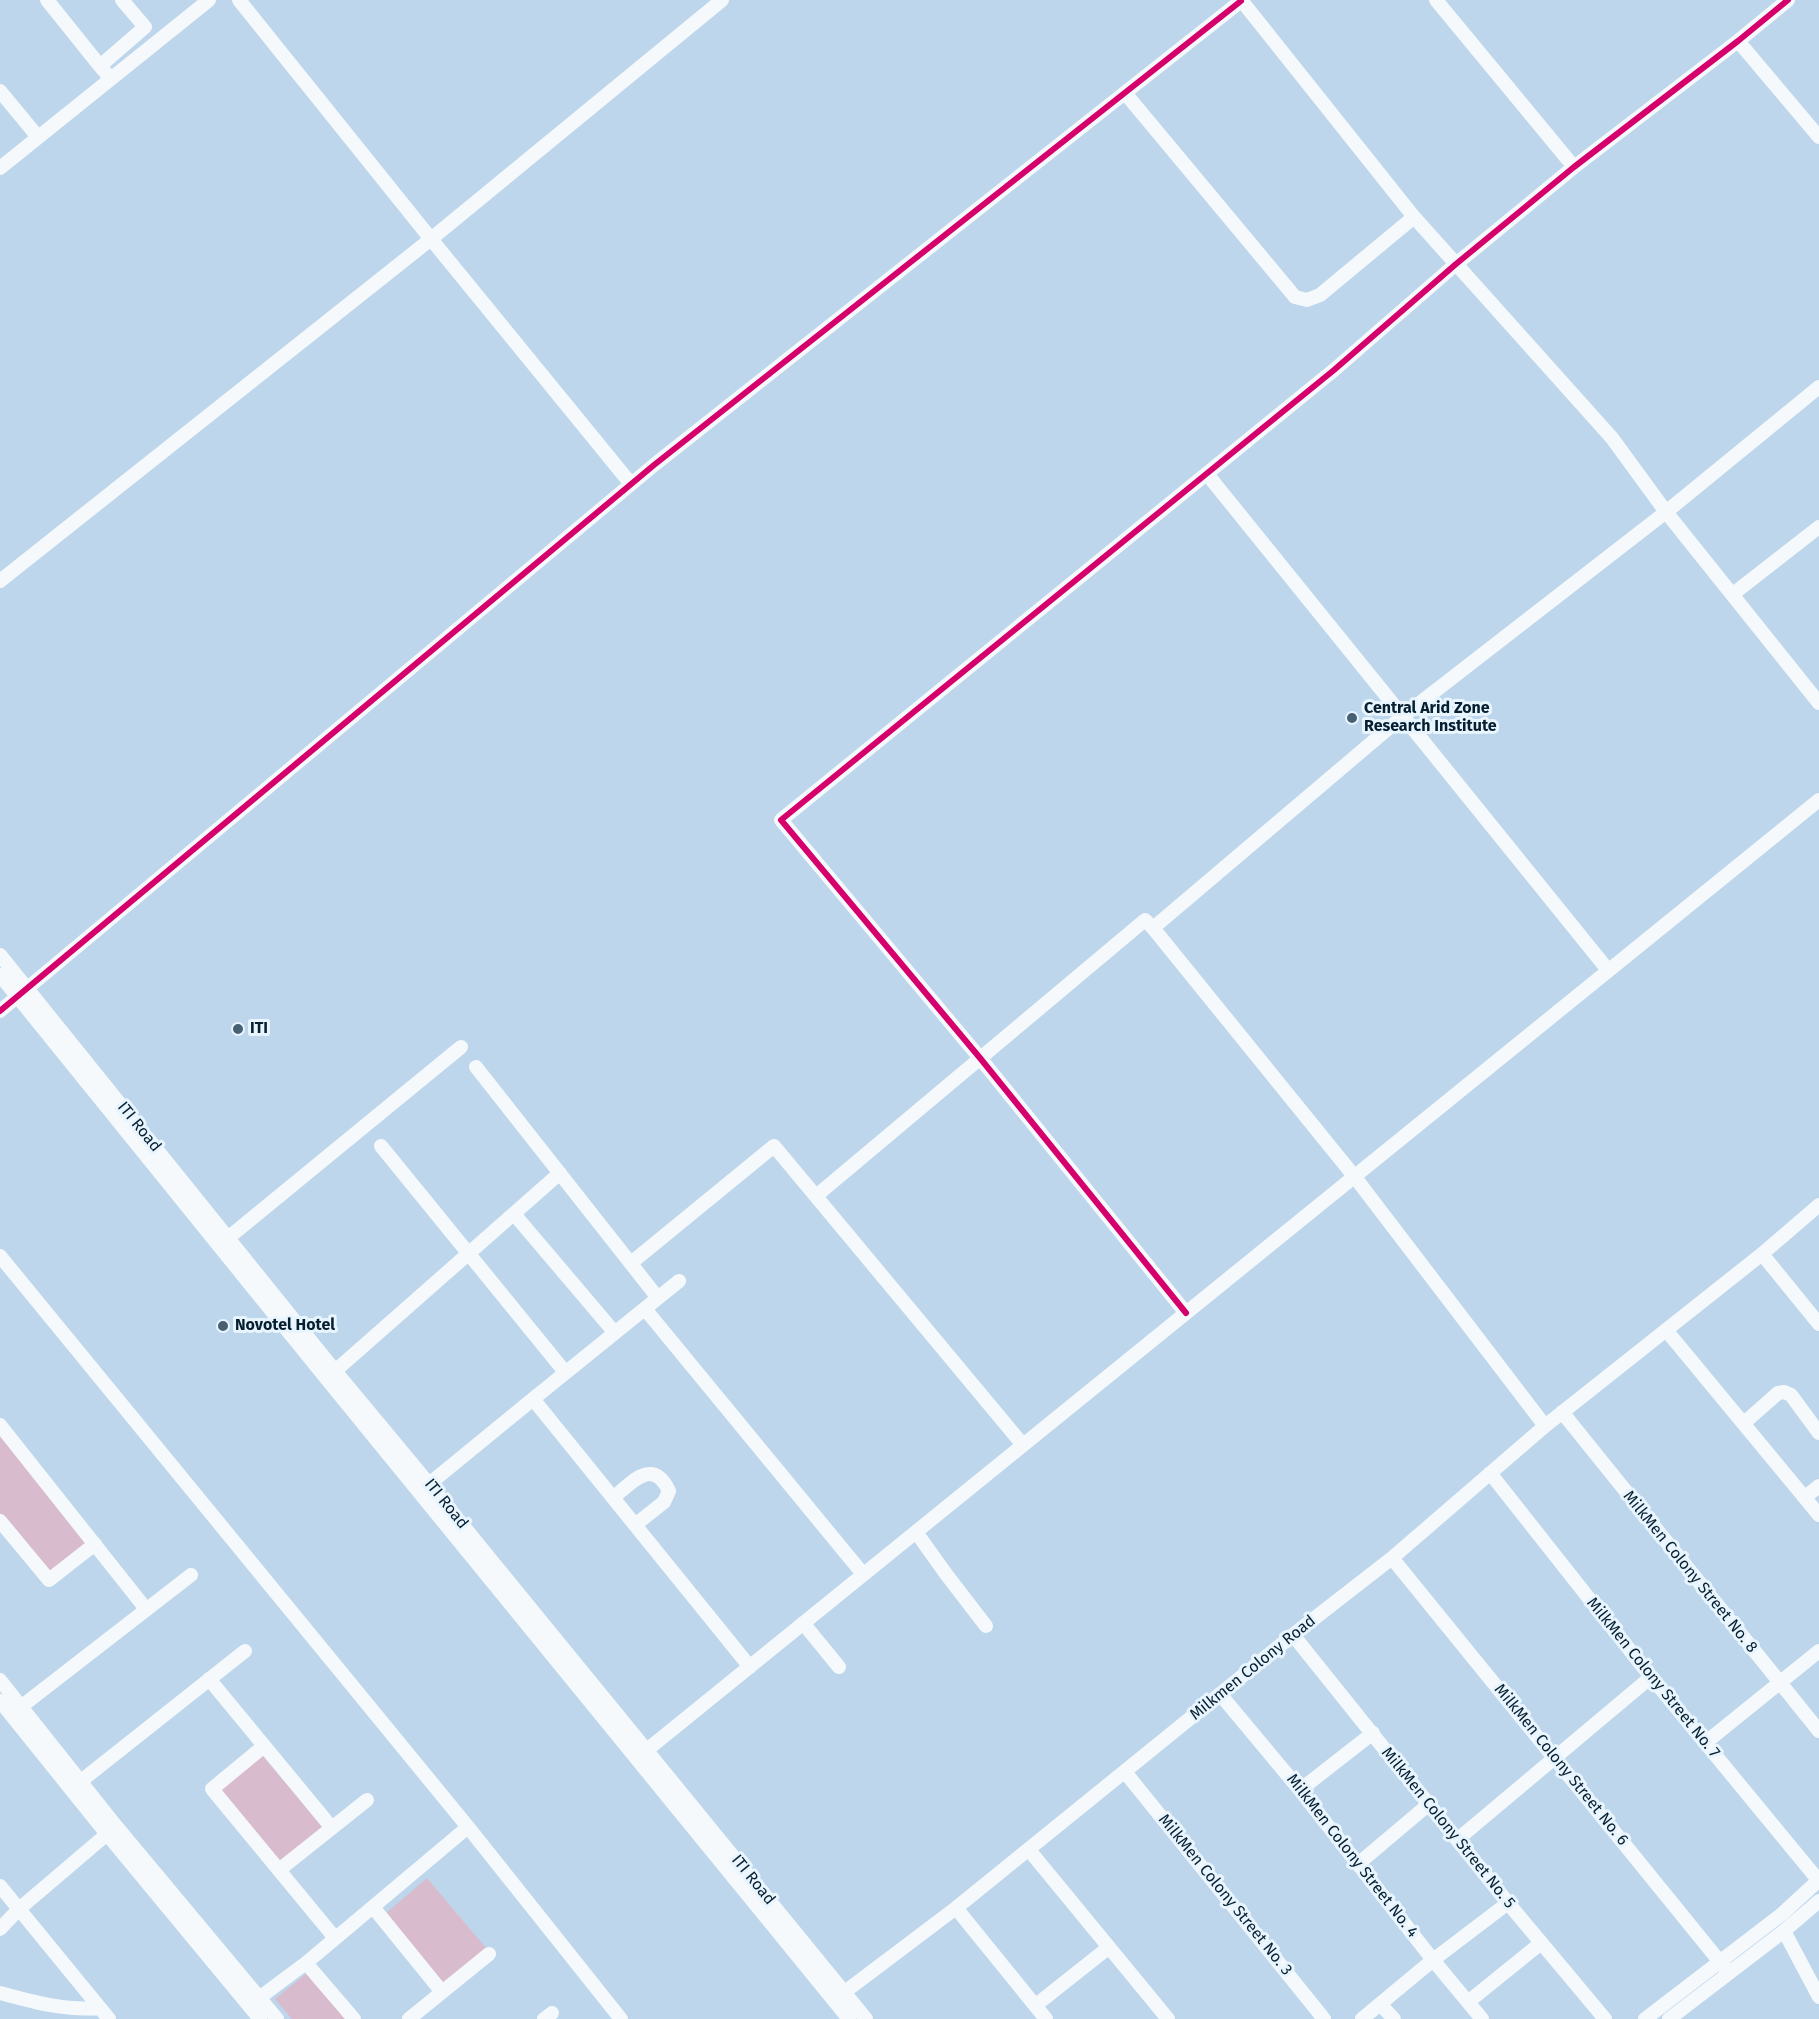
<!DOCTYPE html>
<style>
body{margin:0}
canvas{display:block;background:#bdd6eb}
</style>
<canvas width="1819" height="2019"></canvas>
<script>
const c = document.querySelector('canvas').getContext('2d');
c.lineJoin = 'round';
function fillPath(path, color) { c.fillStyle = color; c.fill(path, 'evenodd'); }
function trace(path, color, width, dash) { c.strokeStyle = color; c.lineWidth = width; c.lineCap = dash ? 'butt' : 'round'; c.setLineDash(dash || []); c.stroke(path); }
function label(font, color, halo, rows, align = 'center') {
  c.font = font + ' "Fira Sans",sans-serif'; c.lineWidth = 6; c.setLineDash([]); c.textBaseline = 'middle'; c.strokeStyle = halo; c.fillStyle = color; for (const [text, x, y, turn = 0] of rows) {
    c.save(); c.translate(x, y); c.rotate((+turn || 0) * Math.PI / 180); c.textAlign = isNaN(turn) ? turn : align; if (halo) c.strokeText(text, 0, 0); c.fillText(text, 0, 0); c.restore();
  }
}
const green = new Path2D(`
 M0,1435L90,1544L51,1576L0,1513Z
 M261,1754L324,1827L282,1863L219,1789Z
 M427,1878L486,1948L444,1983L385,1914Z
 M308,1972L348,2019H292L275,1999Z`);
const minor = new Path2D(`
 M47,0L100,66
 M1241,0L1414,217L1612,438L1666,512L1819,703
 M1436,0L1574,167
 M1738,41L1819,137
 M111,79L100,66L145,27L122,0
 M0,91L38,137
 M1125,93L1295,297L1307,300L1320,295L1414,217
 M0,168L209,0
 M1207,474L1608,970
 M631,484L431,239L722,0
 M0,581L431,239L239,0
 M1733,594L1819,527
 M1153,928L1403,716L1666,512L1819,387
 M0,955L335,1371L429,1484L866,2019
 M0,975L326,1378L849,2019
 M0,1011L654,465L1241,1
 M476,1067L658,1298
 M381,1146L565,1372
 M816,1196L1145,920L1153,928L1354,1176L1545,1426
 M514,1214L615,1333
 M228,1238L461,1047
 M1762,1254L1819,1324
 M0,1256L468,1827L621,2019
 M631,1263L774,1146L1023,1445
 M679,1281L533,1399L750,1667
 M645,1309L863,1574
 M1186,1313L980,1058L781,820L1334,370L1456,264L1574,167L1738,41L1788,0
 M1666,1330L1819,1515
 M335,1371L560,1173
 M1562,1412L1819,1731
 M1744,1423L1778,1393L1784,1392L1791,1395L1819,1433
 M0,1425L146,1609
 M1490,1473L1651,1677L1819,1881
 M423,1489L533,1399
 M1805,1497L1819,1486
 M613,1498C632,1482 653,1457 669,1491L664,1502L635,1525
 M0,1521L49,1580L95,1544
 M916,1532L946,1574L986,1626
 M1392,1558L1729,1973
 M803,1623L839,1667
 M1293,1635L1508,1903L1605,2019
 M209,1679L332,1828
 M0,1680L116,1826L277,2019
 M1220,1694L1300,1790L1433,1960L1482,2019
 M0,1701L107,1834L260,2019
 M22,1706L191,1575
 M1705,1743L1819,1651
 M264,1746L212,1789L335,1938
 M637,1758L1819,800
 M1125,1772L1324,2019
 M81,1781L245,1651
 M1300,1790L1373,1733
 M1458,1839L1651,1677
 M1029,1850L1168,2019
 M1358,1864L1429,1804
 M279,1870L367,1800
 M0,1886L109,2019
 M373,1907L442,1992
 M956,1908L1046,2019
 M0,1929L19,1909L113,1829
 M1784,1931L1819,1997
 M306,1963L354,2019
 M0,1993C33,2002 65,2011 100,2008
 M838,1997L956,1908L1293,1635L1392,1558L1545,1426L1762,1254L1819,1205
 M259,1998L306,1963L468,1827
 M1468,2002L1541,1943
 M1380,2004L1394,2019
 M1036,2005L1108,1948
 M409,2019L489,1954
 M544,2019L552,2013
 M1362,2019L1433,1960L1508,1903
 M1645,2019L1782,1914L1819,1880
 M1669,2019L1784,1931L1819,1901`);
const cycleway = new Path2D(`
 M0,1011L654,465L1241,1
 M1186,1313L980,1058L781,820L1334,370L1456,264L1574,167L1738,41L1788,0`);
const markers = [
 [1352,718,6,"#476072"],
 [238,1029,6,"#476072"],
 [223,1326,6,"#476072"]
];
const poiNames = [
 ["Central Arid Zone",1364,709],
 ["Research Institute",1364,727],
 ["ITI",250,1029],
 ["Novotel Hotel",235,1326]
];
const streetNames = [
 ["ITI Road",139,1127,51],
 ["ITI Road",446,1504,51],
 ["MilkMen Colony Street No. 8",1690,1572,51],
 ["Milkmen Colony Road",1253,1668,-39],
 ["MilkMen Colony Street No. 7",1653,1678,51],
 ["MilkMen Colony Street No. 6",1561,1765,51],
 ["MilkMen Colony Street No. 5",1448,1828,51],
 ["MilkMen Colony Street No. 4",1352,1856,52],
 ["ITI Road",753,1880,51],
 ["MilkMen Colony Street No. 3",1225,1895,51]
];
fillPath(green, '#d9bbce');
trace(minor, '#f5f9fc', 14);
trace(cycleway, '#d6006c', 6);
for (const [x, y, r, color] of markers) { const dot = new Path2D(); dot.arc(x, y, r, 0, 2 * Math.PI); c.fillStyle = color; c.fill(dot); trace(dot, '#e9f5fe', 2); }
label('bold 16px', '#072031', '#e9f5fe', poiNames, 'left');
label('16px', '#072031', '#e9f5fe', streetNames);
</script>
